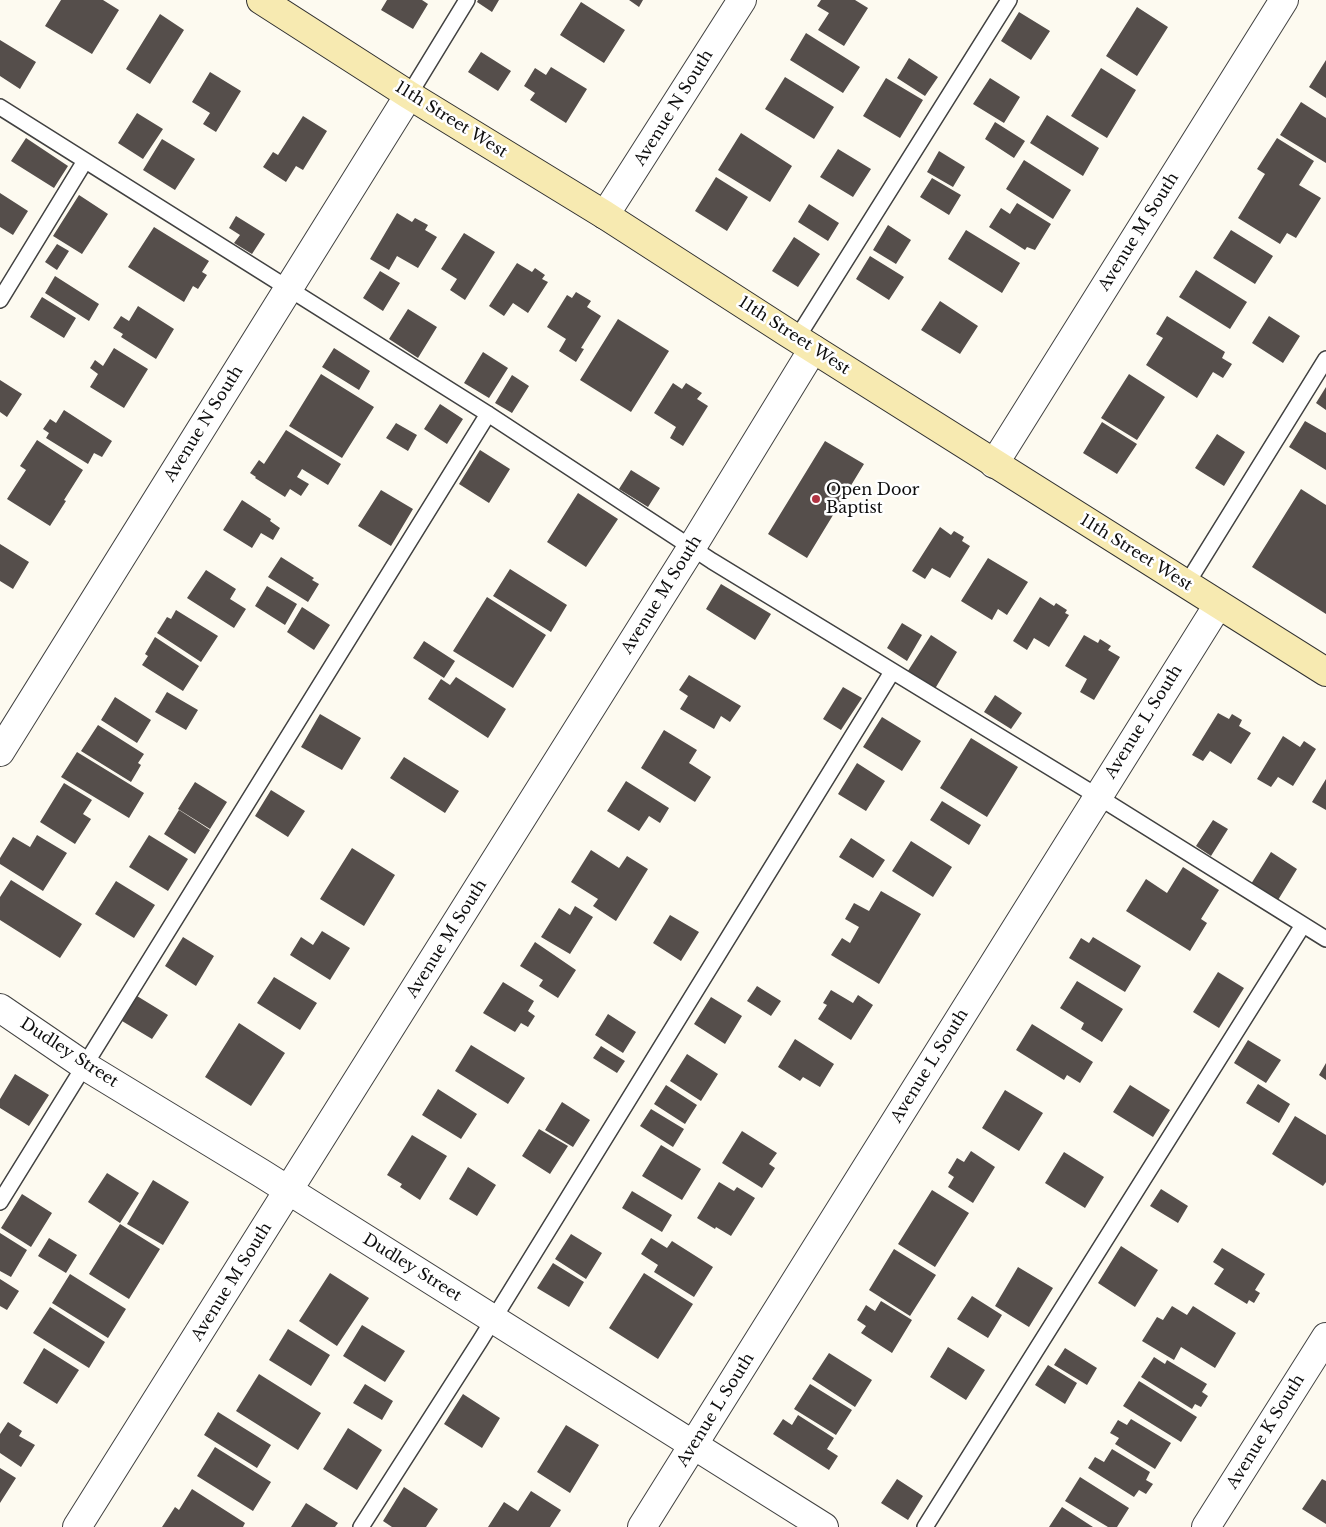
<!DOCTYPE html>
<style>
body{margin:0}
canvas{display:block;background:#fdfaf0}
</style>
<canvas width="1326" height="1527"></canvas>
<script>
const c = document.querySelector('canvas').getContext('2d');
c.lineJoin = 'round';
function fillPath(path, color) { c.fillStyle = color; c.fill(path, 'evenodd'); }
function trace(path, color, width, dash) { c.strokeStyle = color; c.lineWidth = width; c.lineCap = dash ? 'butt' : 'round'; c.setLineDash(dash || []); c.stroke(path); }
function label(font, color, halo, rows, align = 'center') {
  c.font = font + ' "Libre Baskerville",serif'; c.lineWidth = 5; c.setLineDash([]); c.textBaseline = 'middle'; c.strokeStyle = halo; c.fillStyle = color; for (const [text, x, y, turn = 0] of rows) {
    c.save(); c.translate(x, y); c.rotate((+turn || 0) * Math.PI / 180); c.textAlign = isNaN(turn) ? turn : align; if (halo) c.strokeText(text, 0, 0); c.fillText(text, 0, 0); c.restore();
  }
}
const building = new Path2D(`
 M61,0H103L119,10L92,54L45,26Z
 M387,0H422L428,4L413,29L381,10Z
 M478,0H499L492,12L477,2Z
 M629,0H643L639,7Z
 M821,0H855L868,8L844,46L818,30L829,13L817,6Z
 M581,2L625,30L604,63L560,35Z
 M1137,7L1168,27L1137,76L1106,56Z
 M1019,12L1050,31L1031,60L1001,41Z
 M160,14L184,30L150,84L126,69Z
 M806,33L860,67L843,93L790,60Z
 M0,40L36,62L20,89L0,76Z
 M481,52L511,71L498,91L468,72Z
 M909,58L938,77L925,96L897,78Z
 M1326,60V98L1309,87Z
 M551,67L587,89L566,123L530,100L535,93L524,86L535,68L546,75Z
 M1101,68L1136,90L1107,138L1071,116Z
 M210,72L241,91L216,132L203,124L210,113L192,102Z
 M785,77L834,107L814,139L765,109Z
 M886,78L923,100L900,138L863,116Z
 M990,78L1020,97L1004,123L973,104Z
 M1301,102L1326,118V163L1280,135Z
 M137,113L163,129L143,159L118,143Z
 M1047,115L1099,148L1083,176L1030,143Z
 M303,116L327,131L303,170L296,166L286,182L263,167L273,152L278,155Z
 M995,122L1025,141L1014,158L985,139Z
 M741,133L792,166L770,202L718,170Z
 M26,138L68,166L54,188L11,161Z
 M1277,138L1314,161L1299,185L1321,198L1296,238L1287,233L1280,244L1238,218L1265,174L1257,169Z
 M162,139L195,159L175,190L143,170Z
 M838,149L871,169L853,197L820,177Z
 M939,151L965,167L953,187L927,172Z
 M1024,160L1071,190L1053,219L1006,189Z
 M716,177L748,197L727,231L695,211Z
 M932,178L961,195L949,215L920,197Z
 M0,193L28,211L13,235L0,227Z
 M79,195L108,214L82,254L53,236Z
 M1017,203L1051,224L1035,250L1027,247L1025,250L989,227L1001,208L1010,214Z
 M809,204L839,223L828,241L798,222Z
 M397,213L412,222L415,218L428,225L425,230L437,237L418,268L397,256L389,270L370,259Z
 M236,216L265,234L252,254L234,243L240,235L229,228Z
 M888,225L911,240L896,264L873,250Z
 M154,227L209,261L202,272L207,275L198,289L193,286L184,302L128,267Z
 M966,230L1020,263L1002,293L948,259Z
 M1231,230L1273,256L1255,284L1213,258Z
 M464,233L495,252L465,300L450,290L457,279L441,269Z
 M794,237L820,254L798,287L772,271Z
 M57,244L69,251L57,270L45,262Z
 M870,256L904,277L889,300L856,279Z
 M517,263L532,272L535,268L545,275L542,279L548,282L528,313L513,303L504,316L489,306Z
 M1196,270L1247,302L1230,329L1179,297Z
 M380,271L400,283L383,311L363,298Z
 M55,276L99,304L89,321L45,293Z
 M576,292L591,301L587,307L601,316L581,348L584,349L576,362L559,351L566,339L547,327L567,295L572,298Z
 M42,297L76,318L64,338L30,317Z
 M940,301L978,326L960,354L921,330Z
 M138,306L174,329L156,359L121,337L123,334L113,328L121,316L129,321Z
 M408,309L437,327L418,358L389,339Z
 M1167,316L1225,352L1222,358L1232,364L1223,378L1213,372L1197,398L1146,365L1163,338L1156,334Z
 M1269,316L1300,336L1283,363L1252,343Z
 M618,319L669,351L631,412L580,380Z
 M114,348L148,369L124,408L90,387L98,374L90,368L95,360L103,366Z
 M334,348L370,371L359,390L322,367Z
 M483,352L508,368L489,398L464,383Z
 M321,374L374,407L342,458L289,426Z
 M1129,374L1165,397L1137,440L1101,418Z
 M512,375L529,386L512,413L495,403Z
 M0,380L22,394L7,417L0,412Z
 M673,383L682,389L686,383L702,393L697,399L708,406L683,446L670,438L676,427L654,413Z
 M1326,387V410L1316,403Z
 M440,404L463,419L447,444L424,429Z
 M64,410L112,441L102,457L94,453L88,464L46,438L49,433L43,429L50,419L56,423Z
 M1305,421L1326,433V470L1289,447Z
 M1102,422L1137,444L1117,474L1083,453Z
 M396,423L417,435L408,451L386,438Z
 M286,430L341,464L328,485L302,469L297,477L309,484L301,496L290,489L285,497L255,478L256,477L250,473L259,460L264,464Z
 M1217,434L1245,452L1224,486L1195,468Z
 M37,440L83,470L64,500L66,501L50,526L7,499L26,470L20,466Z
 M825,441L864,464L807,558L768,534Z
 M480,450L510,469L489,503L459,484Z
 M631,470L660,488L648,507L619,489Z
 M1301,489L1326,505V614L1252,567Z
 M381,490L413,509L391,546L358,526Z
 M578,493L618,519L586,567L547,542Z
 M242,500L271,519L270,521L280,528L273,540L261,533L252,548L223,530Z
 M940,527L951,535L954,531L964,537L962,541L970,546L950,578L932,568L925,579L912,571Z
 M0,544L29,562L13,589L0,581Z
 M281,557L314,578L312,580L319,584L308,602L268,577Z
 M988,558L1028,582L1007,615L998,609L992,620L961,601Z
 M510,569L567,605L551,632L493,596Z
 M206,570L236,589L230,599L246,609L234,628L187,598Z
 M721,584L771,614L755,640L706,609Z
 M267,586L297,604L285,625L255,606Z
 M487,597L546,635L513,688L453,651Z
 M1040,597L1054,606L1056,603L1067,610L1065,613L1069,615L1049,647L1034,638L1027,650L1013,641Z
 M302,607L330,625L314,650L287,632Z
 M176,610L218,636L201,662L157,633L167,617L171,619Z
 M902,623L922,635L907,661L887,648Z
 M931,635L957,652L933,692L906,674Z
 M1084,635L1098,643L1100,639L1111,646L1108,650L1120,657L1094,700L1080,692L1087,679L1065,666Z
 M155,637L199,666L183,691L142,665L148,656L145,654Z
 M424,641L455,661L444,678L413,658Z
 M689,675L741,706L730,722L721,716L714,729L680,709L688,696L679,690Z
 M456,677L506,709L488,738L428,699L441,679L450,685Z
 M843,687L862,698L841,730L823,719Z
 M167,692L198,710L186,730L155,712Z
 M995,695L1022,713L1011,729L984,712Z
 M115,697L151,720L137,743L101,720Z
 M1218,713L1229,719L1232,714L1242,720L1239,726L1251,733L1231,764L1210,751L1203,761L1192,755Z
 M320,714L361,738L342,770L301,747Z
 M882,717L921,741L902,771L863,747Z
 M98,725L144,754L138,763L141,765L131,782L81,751Z
 M664,730L697,750L689,763L711,777L695,802L641,768Z
 M1283,736L1300,747L1304,741L1316,749L1293,786L1278,777L1271,787L1257,779Z
 M971,738L1018,767L987,817L940,788Z
 M77,752L144,793L129,818L61,777Z
 M404,757L459,791L445,813L390,778Z
 M857,763L885,781L866,811L838,794Z
 M1326,779V810L1312,802Z
 M626,781L669,808L660,823L649,816L639,831L607,811Z
 M195,782L227,802L210,829L178,809Z
 M64,783L92,800L83,814L91,819L75,844L40,822Z
 M271,790L305,811L288,837L255,816Z
 M942,801L981,825L969,845L930,820Z
 M179,810L210,830L195,854L164,834Z
 M1213,820L1228,829L1211,856L1196,846Z
 M37,835L67,853L43,891L0,864V858L13,837L30,847Z
 M149,835L188,859L168,891L129,867Z
 M851,838L885,860L873,878L839,857Z
 M911,841L952,867L933,897L892,871Z
 M352,848L395,875L364,926L320,899Z
 M591,850L619,868L627,856L648,869L616,921L593,906L598,899L571,882Z
 M1271,852L1297,869L1278,900L1251,884Z
 M1183,867L1219,890L1201,919L1207,923L1190,951L1126,911L1146,879L1167,893Z
 M11,880L82,924L60,958L0,920V897Z
 M116,881L155,905L134,938L95,914Z
 M881,891L921,914L879,984L831,955L842,938L850,943L859,927L845,919L854,903L869,911Z
 M575,906L593,917L570,954L541,937L559,908L570,915Z
 M670,915L699,932L681,961L653,943Z
 M322,931L350,948L330,980L290,955L301,937L313,945Z
 M183,937L214,956L196,986L165,966Z
 M1093,937L1141,966L1125,992L1069,958L1081,938L1089,943Z
 M535,942L576,970L558,998L539,986L543,980L520,966Z
 M1218,972L1244,988L1219,1028L1193,1012Z
 M274,977L317,1003L300,1030L257,1003Z
 M1077,981L1123,1009L1102,1042L1081,1029L1084,1023L1060,1008Z
 M503,982L534,1001L528,1011L535,1016L528,1027L521,1023L515,1032L483,1013Z
 M757,986L781,1001L771,1016L747,1001Z
 M831,990L853,1003L858,995L873,1005L851,1040L818,1019L827,1005L823,1003Z
 M137,996L168,1015L152,1039L122,1021Z
 M711,997L742,1016L725,1044L694,1024Z
 M608,1014L636,1032L623,1053L595,1035Z
 M239,1023L285,1053L251,1106L205,1077Z
 M1032,1024L1093,1062L1080,1083L1067,1075L1064,1080L1016,1050Z
 M795,1039L834,1064L820,1087L803,1077L800,1081L778,1067Z
 M1248,1040L1281,1060L1266,1083L1234,1063Z
 M471,1045L525,1078L508,1104L455,1071Z
 M601,1046L625,1061L617,1073L593,1058Z
 M687,1054L718,1074L701,1101L670,1081Z
 M1326,1063V1080L1319,1075Z
 M15,1074L49,1095L29,1126L0,1108V1099Z
 M1258,1084L1290,1104L1279,1123L1246,1103Z
 M666,1085L697,1105L685,1124L654,1104Z
 M1130,1085L1170,1110L1153,1137L1113,1112Z
 M438,1089L477,1114L461,1139L422,1115Z
 M1005,1090L1043,1113L1019,1151L982,1128Z
 M562,1102L590,1120L573,1147L545,1130Z
 M651,1109L684,1129L673,1147L640,1126Z
 M1295,1116L1326,1135V1182L1323,1186L1272,1154Z
 M539,1129L568,1146L550,1174L522,1156Z
 M742,1131L777,1153L769,1164L775,1168L762,1188L722,1163Z
 M412,1135L447,1156L420,1200L400,1187L402,1184L387,1175Z
 M661,1145L701,1169L682,1200L642,1176Z
 M971,1151L995,1167L973,1203L948,1187L954,1177L948,1173L957,1158L964,1162Z
 M1064,1152L1104,1177L1085,1208L1045,1183Z
 M468,1167L496,1185L477,1216L449,1199Z
 M107,1173L139,1193L120,1223L88,1202Z
 M153,1180L189,1202L163,1245L127,1224Z
 M719,1182L734,1191L737,1187L755,1198L731,1236L716,1227L715,1229L697,1218Z
 M1161,1189L1188,1206L1178,1223L1150,1206Z
 M932,1190L969,1213L935,1267L898,1244Z
 M632,1191L672,1215L662,1232L622,1208Z
 M22,1194L52,1213L31,1247L1,1228Z
 M120,1224L160,1249L129,1299L89,1274Z
 M0,1233L27,1250L11,1277L0,1271Z
 M571,1234L602,1253L586,1279L555,1259Z
 M49,1238L77,1255L66,1273L38,1256Z
 M651,1238L667,1248L672,1241L713,1267L694,1297L654,1272L658,1265L641,1254Z
 M1121,1246L1158,1270L1135,1307L1098,1283Z
 M1222,1248L1265,1274L1255,1290L1260,1293L1254,1303L1249,1300L1247,1304L1214,1284L1224,1269L1213,1262Z
 M894,1249L936,1275L910,1316L869,1290Z
 M553,1263L584,1282L569,1307L537,1288Z
 M1018,1267L1053,1288L1029,1327L995,1306Z
 M330,1273L369,1298L337,1346L299,1321Z
 M644,1273L693,1304L658,1359L609,1328Z
 M70,1274L126,1309L108,1338L52,1303Z
 M0,1279L19,1291L7,1310L0,1306Z
 M972,1296L1002,1315L988,1338L957,1319Z
 M881,1301L912,1320L892,1353L861,1333L866,1326L857,1320L866,1305L875,1311Z
 M1172,1306L1187,1315L1193,1306L1236,1333L1215,1368L1181,1347L1174,1360L1142,1341L1157,1317L1163,1320Z
 M50,1307L105,1342L89,1368L33,1333Z
 M362,1325L405,1351L385,1382L343,1356Z
 M288,1329L330,1355L311,1386L269,1360Z
 M948,1347L985,1370L966,1400L930,1377Z
 M44,1348L79,1370L57,1404L23,1383Z
 M1065,1348L1097,1368L1087,1385L1054,1365Z
 M829,1353L872,1380L855,1407L812,1379Z
 M1154,1357L1165,1364L1167,1360L1207,1384L1202,1392L1208,1396L1201,1407L1195,1404L1192,1409L1141,1377Z
 M1048,1365L1077,1383L1065,1404L1035,1385Z
 M259,1374L321,1413L298,1450L236,1411Z
 M1139,1381L1197,1417L1181,1442L1123,1406Z
 M365,1384L393,1401L382,1420L353,1403Z
 M810,1384L852,1410L836,1435L794,1409Z
 M463,1394L500,1418L482,1448L444,1424Z
 M218,1412L271,1445L257,1468L204,1435Z
 M798,1415L834,1438L827,1449L838,1456L829,1470L773,1434L783,1419L792,1425Z
 M1131,1419L1171,1443L1155,1469L1115,1444L1119,1438L1110,1433L1118,1420L1127,1425Z
 M8,1422L22,1431L19,1436L35,1445L21,1467L0,1453V1434Z
 M566,1425L599,1445L570,1493L537,1472Z
 M348,1428L382,1450L357,1490L323,1469Z
 M215,1447L271,1482L253,1511L197,1476Z
 M1112,1449L1150,1472L1146,1480L1153,1484L1146,1494L1139,1490L1134,1497L1088,1468L1095,1457L1104,1462Z
 M0,1468L16,1478L0,1503Z
 M1080,1477L1129,1508L1117,1527H1108L1065,1501Z
 M897,1479L923,1496L908,1520L881,1503Z
 M1322,1479L1326,1481V1524L1302,1509Z
 M404,1487L438,1509L426,1527H392L383,1521Z
 M192,1489L245,1523L243,1527H162L175,1507L179,1510Z
 M531,1491L561,1510L550,1527H488L504,1502L518,1511Z
 M306,1503L338,1523L335,1527H291Z
 M1062,1507L1093,1527H1049Z`);
const lane = new Path2D(`
 M409,95L467,0
 M0,107L488,414L712,561L1097,796L1326,939
 M0,300L85,161
 M797,338L1009,0
 M1186,585L1326,359
 M0,1202L488,414
 M361,1527L480,1341L892,672
 M925,1527L1303,925`);
const street = new Path2D(`
 M605,215L742,0
 M994,464L1284,0
 M0,752L409,95
 M0,1008L85,1066L261,1173L824,1527
 M77,1527L692,547L813,349
 M642,1527L1218,605
 M1206,1527L1326,1337`);
const secondary = new Path2D(`
 M261,0L409,95L605,215L788,333L1326,672`);
const markers = [
 [816,499,5,"#b03443"]
];
const streetNames = [
 ["Avenue N South",674,108,-58],
 ["11th Street West",451,120,32],
 ["Avenue M South",1139,232,-58],
 ["11th Street West",794,336,33],
 ["Avenue N South",204,424,-58],
 ["11th Street West",1136,553,32],
 ["Avenue M South",662,595,-58],
 ["Avenue L South",1144,722,-58],
 ["Avenue M South",447,939,-58],
 ["Dudley Street",69,1053,33],
 ["Avenue L South",930,1066,-58],
 ["Dudley Street",412,1268,32],
 ["Avenue M South",232,1282,-58],
 ["Avenue L South",716,1410,-58],
 ["Avenue K South",1266,1432,-58]
];
const poiNames = [
 ["Open Door",826,490],
 ["Baptist",826,508]
];
fillPath(building, '#554e4b');
trace(lane, '#414141', 18);
trace(street, '#414141', 30);
trace(secondary, '#303030', 30);
trace(lane, '#fff', 15);
trace(street, '#fff', 28);
trace(secondary, '#f7eab1', 28);
for (const [x, y, r, color] of markers) { const dot = new Path2D(); dot.arc(x, y, r, 0, 2 * Math.PI); c.fillStyle = color; c.fill(dot); trace(dot, '#fff', 2); }
label('16px', '#0e0e0e', '#fff', streetNames);
label('16px', '#0e0e0e', '#fff', poiNames, 'left');
</script>
